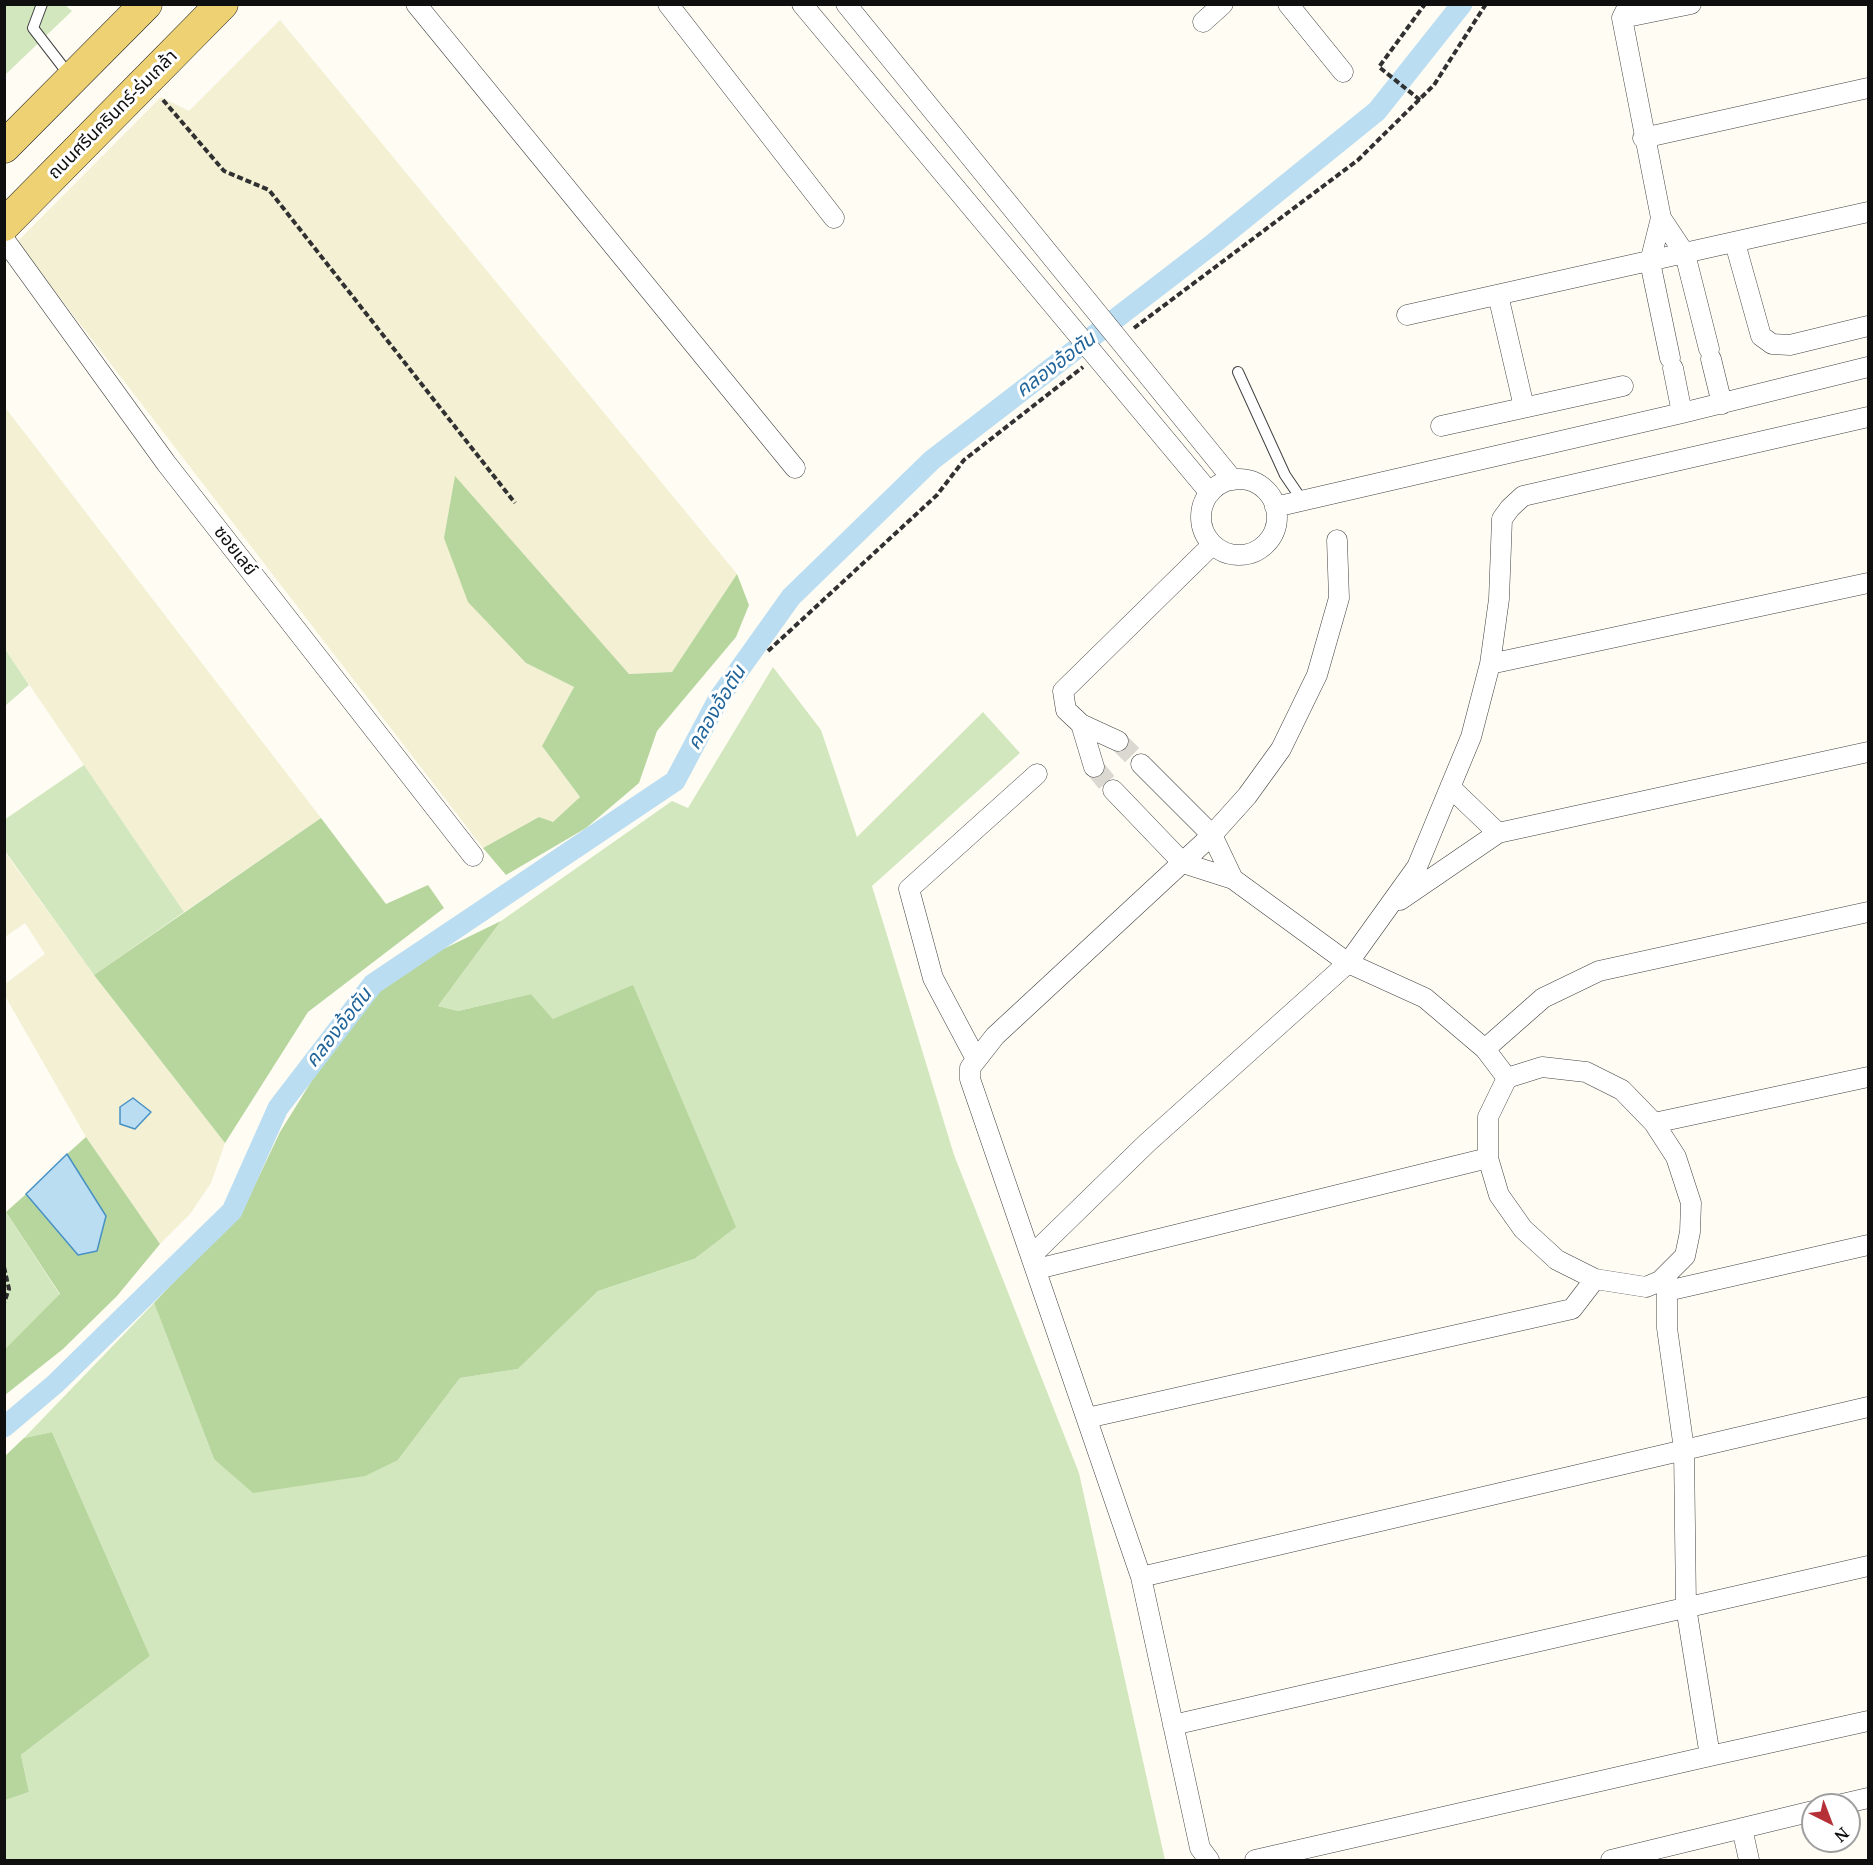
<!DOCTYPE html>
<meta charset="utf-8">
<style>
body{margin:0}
#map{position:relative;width:1873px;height:1865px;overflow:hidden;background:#fefcf3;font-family:"Noto Serif",serif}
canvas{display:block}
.frame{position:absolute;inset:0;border:6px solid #0f0f0f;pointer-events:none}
.north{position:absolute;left:1801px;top:1793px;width:60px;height:60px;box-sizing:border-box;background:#fff;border:2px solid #9f9f9f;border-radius:50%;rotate:138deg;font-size:16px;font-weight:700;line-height:24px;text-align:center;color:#0f0f0f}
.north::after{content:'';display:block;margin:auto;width:21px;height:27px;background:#b63137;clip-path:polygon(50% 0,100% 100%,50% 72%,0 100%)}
</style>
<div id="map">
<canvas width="1873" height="1865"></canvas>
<div class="frame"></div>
<div class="north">N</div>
</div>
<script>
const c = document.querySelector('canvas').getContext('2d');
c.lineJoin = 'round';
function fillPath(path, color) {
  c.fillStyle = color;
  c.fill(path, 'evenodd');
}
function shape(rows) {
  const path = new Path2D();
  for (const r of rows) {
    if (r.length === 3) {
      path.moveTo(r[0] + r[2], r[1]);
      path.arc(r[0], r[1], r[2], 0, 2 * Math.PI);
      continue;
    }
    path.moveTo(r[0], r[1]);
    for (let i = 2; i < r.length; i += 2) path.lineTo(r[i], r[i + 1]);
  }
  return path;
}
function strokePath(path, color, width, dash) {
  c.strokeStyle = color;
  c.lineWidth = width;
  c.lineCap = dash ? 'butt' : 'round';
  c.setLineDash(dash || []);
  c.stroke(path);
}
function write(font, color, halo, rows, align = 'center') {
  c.font = font + ' "Noto Serif","Noto Sans Thai",serif';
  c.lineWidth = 6;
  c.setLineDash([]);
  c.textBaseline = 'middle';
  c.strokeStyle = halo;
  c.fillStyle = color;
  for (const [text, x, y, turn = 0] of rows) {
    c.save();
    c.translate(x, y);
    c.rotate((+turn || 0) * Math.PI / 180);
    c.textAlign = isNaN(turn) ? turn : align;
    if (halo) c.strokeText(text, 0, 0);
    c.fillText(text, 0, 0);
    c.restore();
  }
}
fillPath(shape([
 [280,20,737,574,672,672,629,674,454,477,526,663,574,687,542,746,580,797,553,823,539,817,483,848,17,242,161,97,189,111],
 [4,406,321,818,184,912,5,649],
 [4,851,94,975,225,1143,211,1183,190,1214,160,1244,86,1137,5,996,5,984,45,954,25,923,5,937]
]), '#f3f0d4');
fillPath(shape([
 [5,5,65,5,72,11,5,75],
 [5,649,29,685,5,706,4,706],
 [773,667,821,730,857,837,983,712,1020,753,872,886,954,1155,1079,1473,1165,1860,5,1860,4,1800,29,1792,21,1755,150,1656,52,1432,24,1438,154,1303,214,1459,398,1460,460,1378,518,1369,598,1291,694,1259,553,1019,531,994,458,1011,438,1006,501,921,672,801,688,808],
 [84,765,184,912,94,975,5,851,4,820],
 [6,1212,60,1295,5,1349,4,1213]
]), '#d3e7be');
fillPath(shape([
 [455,476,629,674,672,672,737,574,749,605,736,637,657,731,639,783,586,828,506,875,483,848,539,817,553,822,580,797,542,746,574,687,526,663,468,602,444,538],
 [321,818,386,904,428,885,444,908,308,1012,225,1143,94,975],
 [501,921,438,1006,458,1011,531,994,553,1019,633,985,736,1227,694,1259,598,1291,518,1369,460,1378,398,1460,365,1476,253,1493,214,1459,154,1303,245,1206,280,1132,329,1053,385,983,427,957],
 [86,1137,160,1244,117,1296,63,1349,5,1395,5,1349,60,1294,6,1212,26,1194,78,1255,106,1216,67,1154],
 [52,1432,150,1656,21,1755,29,1792,5,1800,5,1456,24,1438]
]), '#b7d69e');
const water = shape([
 [133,1098,151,1112,135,1129,120,1124,120,1107,133,1098],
 [67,1154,106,1216,97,1251,78,1255,26,1194,67,1154]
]);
fillPath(water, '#bbddf2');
strokePath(water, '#4791c4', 1.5);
strokePath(shape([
 [4,1427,55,1384,232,1211,278,1108,373,984,675,781,719,698,791,597,932,460,1214,243,1377,111,1462,4]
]), '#bbddf2', 21);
strokePath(shape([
 [1118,741,1141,764],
 [1094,767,1113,790]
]), '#dad8d1', 20, [20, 10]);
const lane = shape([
 [42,4,33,28,70,76],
 [1238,372,1285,475,1302,500]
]);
const street = shape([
 [416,4,795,468],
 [668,4,834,218],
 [802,4,1210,493],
 [846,4,1233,480],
 [1288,4,1343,72],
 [1629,4,1622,18,1661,218,1685,254,1709,349],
 [1622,18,1691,4],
 [1203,22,1223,4],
 [1643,138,1868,88],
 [1661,218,1650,262,1670,358],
 [4,239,166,463,473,856],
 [1735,243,1761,336,1772,344,1790,345,1868,326],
 [1498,295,1524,407],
 [1407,315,1868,212],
 [1711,359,1722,404],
 [1673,368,1682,413],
 [1441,426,1623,386],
 [1239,517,38],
 [1275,507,1682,413,1868,367],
 [1490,664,1868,583],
 [1081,724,1094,767],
 [1118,741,1081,724,1066,710,1063,691,1212,545],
 [1141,764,1212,835,1233,879],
 [1450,787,1498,833],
 [1113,790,1183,863,1233,879,1348,963,1425,998,1485,1049,1543,998,1599,971,1868,912],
 [1400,900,1498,833,1868,752],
 [1485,1049,1507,1078],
 [976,1059,933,978,909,889,1037,774],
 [1542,1067,1586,1072,1622,1090,1654,1123,1676,1157,1691,1203,1690,1232,1685,1256,1660,1281,1646,1287,1595,1279,1557,1260,1523,1229,1499,1195,1488,1158,1488,1117,1507,1078,1542,1067],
 [1654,1123,1868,1077],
 [1032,1255,1147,1143,1348,963,1417,867,1471,737,1490,664,1499,599,1502,519,1510,508,1523,496,1868,417],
 [1037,1269,1488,1158],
 [1660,1281,1667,1291,1667,1328,1684,1449,1686,1607,1710,1756,1868,1721],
 [1667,1291,1868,1245],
 [1087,1418,1572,1309,1595,1279],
 [1141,1577,1868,1407],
 [1173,1725,1868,1566],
 [1838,1805,1868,1798],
 [1742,1828,1749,1860],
 [1209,1860,1200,1848,1141,1577,970,1079,970,1068,995,1036,1212,835,1247,796,1281,749,1317,675,1339,598,1337,540],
 [1255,1860,1710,1756],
 [1611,1860,1813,1811]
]);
const primary = shape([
 [4,147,146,4],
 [4,225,222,4]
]);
strokePath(lane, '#424242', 12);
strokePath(street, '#424242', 21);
strokePath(primary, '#202020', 33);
strokePath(shape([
 [163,100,224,171,269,190,515,503],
 [1420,100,1379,67,1425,4],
 [1134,328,1358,160,1434,85,1486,4],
 [768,651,937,495,964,460,1083,367],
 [4,1267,9,1289,4,1303]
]), '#313131', 4, [6, 3]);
strokePath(lane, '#fff', 10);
strokePath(street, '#fff', 20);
strokePath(primary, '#eed172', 32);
write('18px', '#0f0f0f', '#fff', [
 ["ถนนศรีนครินทร์-ร่มเกล้า",113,115,-45],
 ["ซอยเลย์",235,551,52]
]);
write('italic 20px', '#216499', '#fff', [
 ["คลองอ้อตัน",1056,365,-37],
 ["คลองอ้อตัน",717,708,-59],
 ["คลองอ้อตัน",339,1028,-52]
]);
</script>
